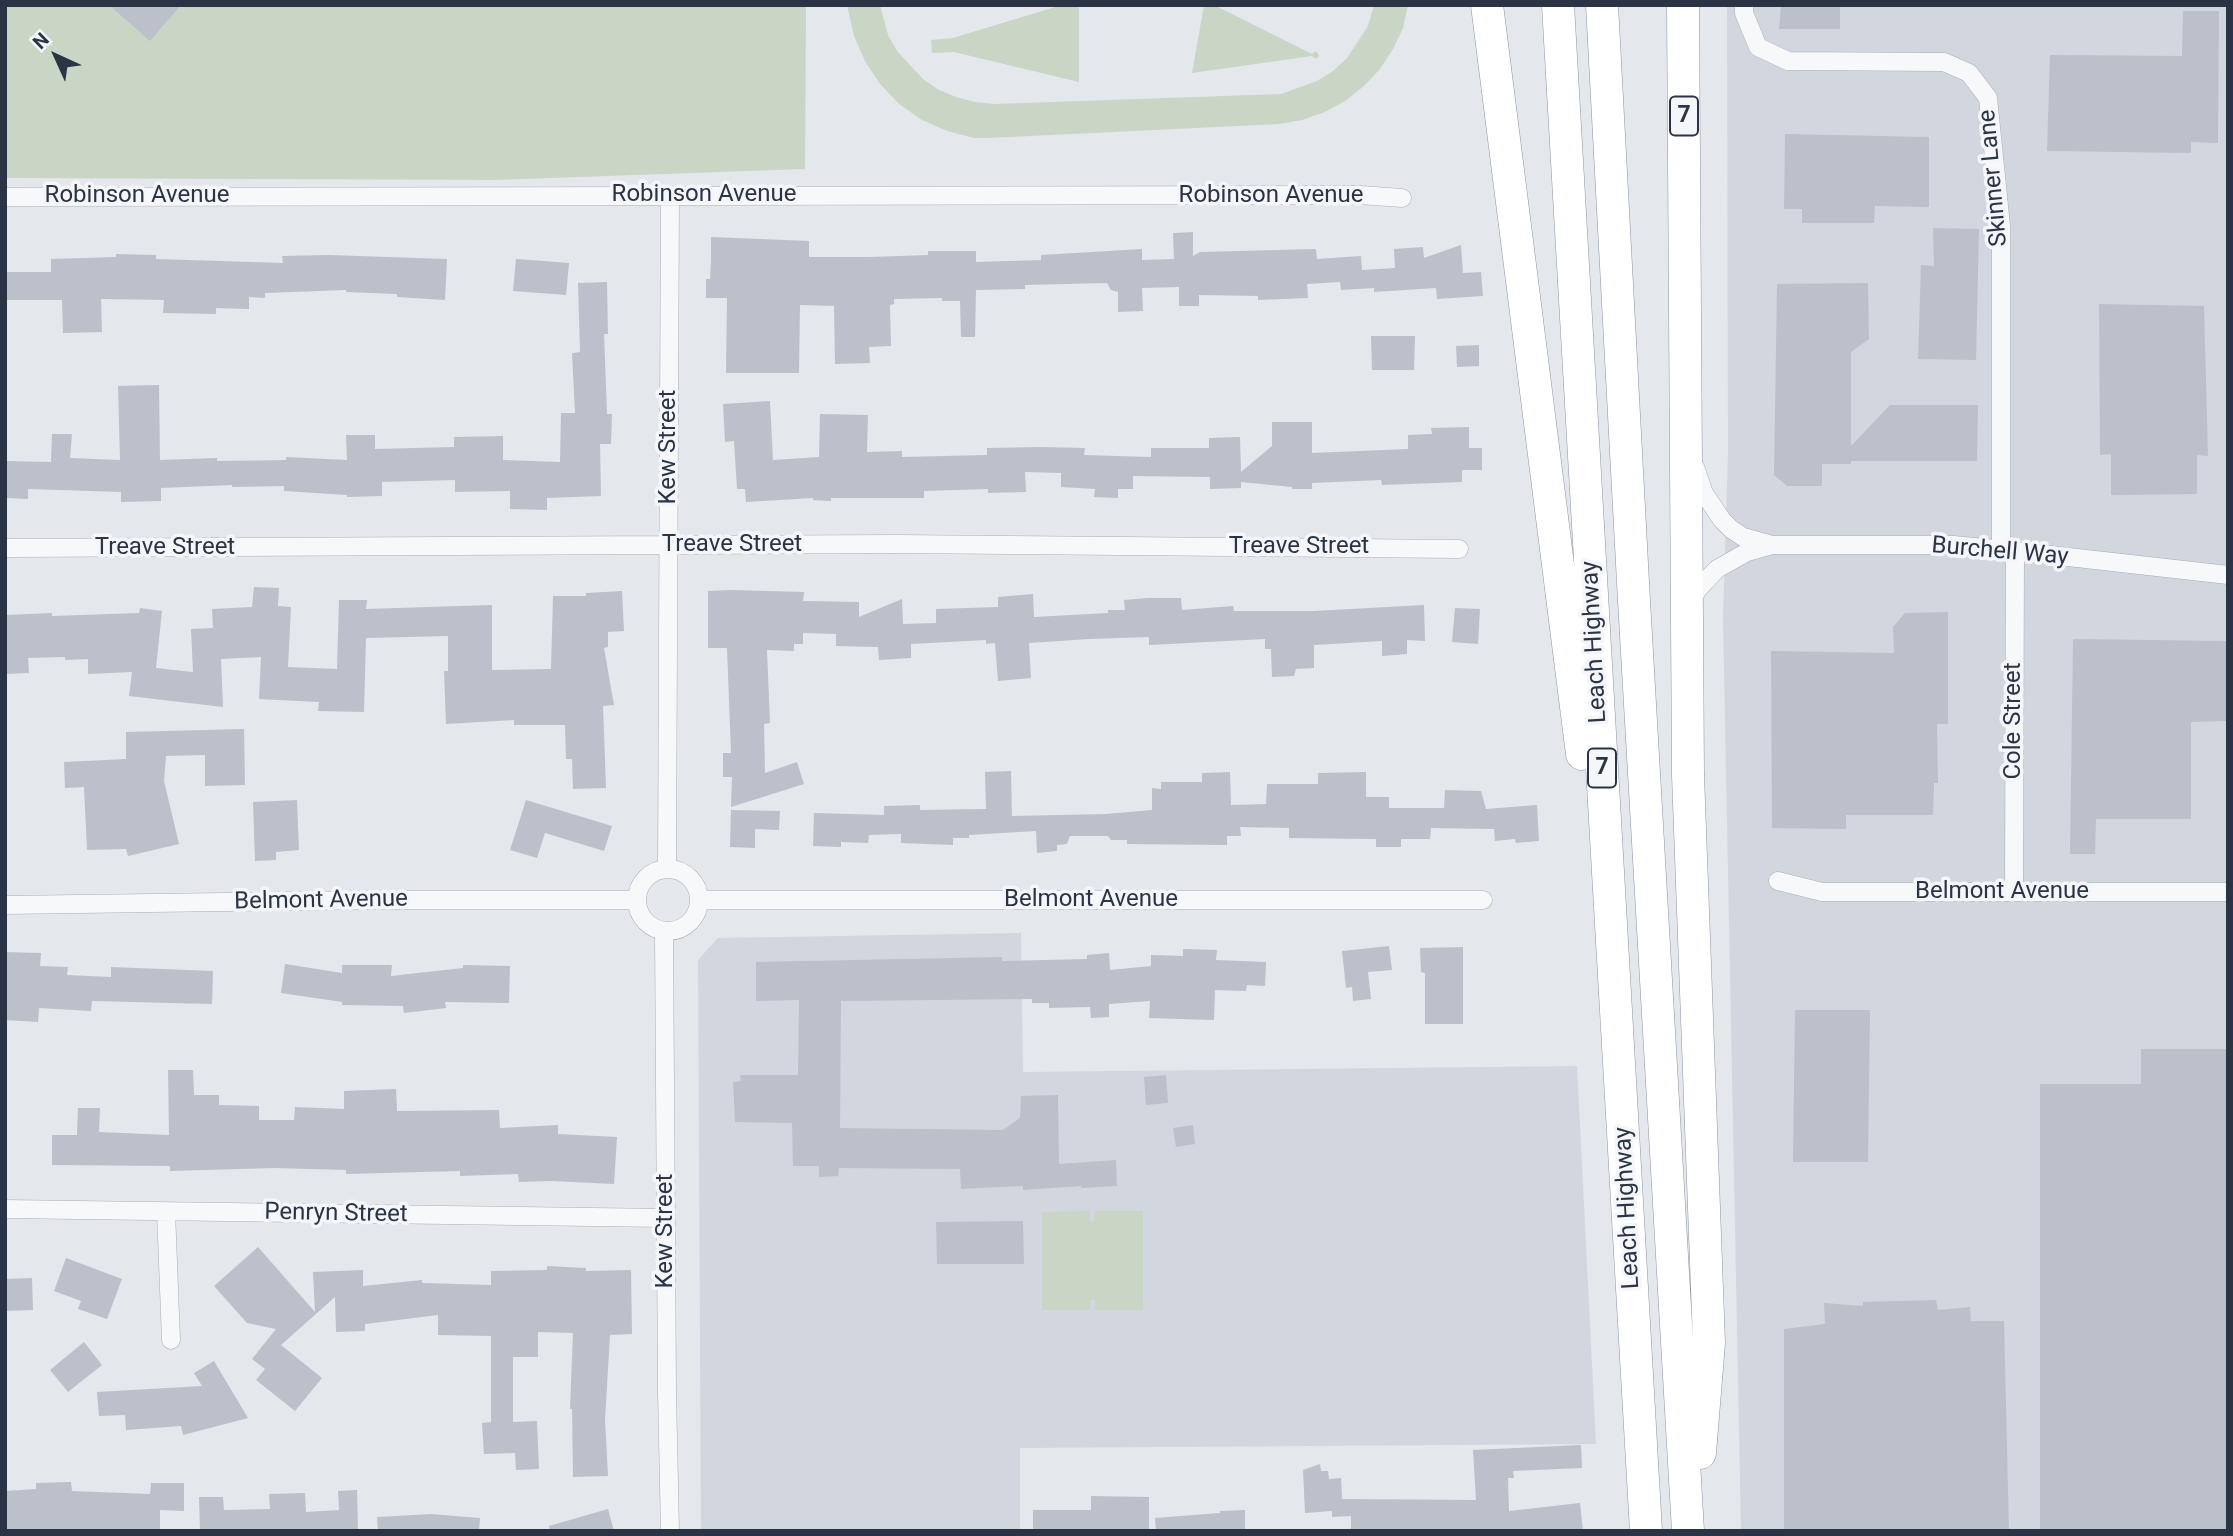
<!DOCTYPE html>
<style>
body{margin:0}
#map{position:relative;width:2233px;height:1536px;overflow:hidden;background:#e4e7ec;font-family:Roboto,sans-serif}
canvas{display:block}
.frame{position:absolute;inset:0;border:7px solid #2b3445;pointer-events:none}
.north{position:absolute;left:21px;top:21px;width:70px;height:70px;-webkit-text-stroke:5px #f4f6f9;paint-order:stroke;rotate:315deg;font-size:19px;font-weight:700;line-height:28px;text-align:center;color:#2b3445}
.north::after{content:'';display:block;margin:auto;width:24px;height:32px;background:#2b3445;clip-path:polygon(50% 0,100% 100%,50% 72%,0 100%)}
</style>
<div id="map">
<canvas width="2233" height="1536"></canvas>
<div class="frame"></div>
<div class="north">N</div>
</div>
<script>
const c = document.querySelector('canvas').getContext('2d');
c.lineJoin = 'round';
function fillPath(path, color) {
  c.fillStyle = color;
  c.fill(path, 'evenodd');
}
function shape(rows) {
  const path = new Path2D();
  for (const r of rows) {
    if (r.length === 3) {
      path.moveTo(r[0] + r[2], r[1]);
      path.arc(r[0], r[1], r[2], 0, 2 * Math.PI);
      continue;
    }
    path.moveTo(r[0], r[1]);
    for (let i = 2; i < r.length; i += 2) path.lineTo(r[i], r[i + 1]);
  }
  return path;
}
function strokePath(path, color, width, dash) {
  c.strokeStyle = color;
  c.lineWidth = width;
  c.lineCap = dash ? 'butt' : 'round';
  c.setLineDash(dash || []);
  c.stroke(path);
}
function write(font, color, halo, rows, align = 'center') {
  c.font = font + ' Roboto,sans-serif';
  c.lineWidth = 7;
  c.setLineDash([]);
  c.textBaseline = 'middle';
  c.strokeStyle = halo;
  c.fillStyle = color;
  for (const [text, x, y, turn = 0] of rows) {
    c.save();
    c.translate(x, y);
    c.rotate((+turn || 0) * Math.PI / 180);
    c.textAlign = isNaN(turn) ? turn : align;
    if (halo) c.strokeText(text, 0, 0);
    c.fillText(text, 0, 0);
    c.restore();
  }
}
fillPath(shape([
 [1727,5,2228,5,2228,1531,1741,1531,1723,618,1728,454],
 [1021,933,1023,1072,1577,1066,1596,1444,1020,1448,1020,1531,701,1531,698,960,718,938]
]), '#d2d6de');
fillPath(shape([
 [5,5,806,5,805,169,496,180,5,178],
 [847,5,880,5,888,35,897,51,923,79,939,90,956,97,975,102,994,104,1281,94,1317,81,1333,71,1347,58,1368,26,1374,5,1408,5,1403,28,1393,49,1380,69,1364,86,1345,101,1325,112,1302,120,1279,124,989,138,974,138,947,131,922,120,899,104,880,84,865,61,854,36],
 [1062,5,1079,5,1079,82,954,52,932,53,931,40,953,38],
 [1204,5,1214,5,1312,54,1316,51,1319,56,1316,59,1312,56,1192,73],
 [1090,1211,1090,1221,1094,1221,1095,1211,1143,1211,1143,1310,1095,1310,1095,1300,1091,1300,1090,1310,1042,1310,1042,1212]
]), '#c9d6c5');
fillPath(shape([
 [109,5,181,5,150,41],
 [1781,5,1840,5,1840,29,1779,29],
 [2183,11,2219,11,2218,143,2191,142,2191,153,2047,151,2050,55,2182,56],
 [1785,134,1929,137,1929,207,1875,206,1874,223,1802,223,1802,209,1784,209],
 [1933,228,1979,229,1976,360,1918,359,1921,265,1934,266],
 [1193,232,1193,256,1200,252,1316,249,1317,259,1361,256,1362,270,1395,268,1394,249,1423,247,1424,258,1461,245,1463,273,1481,272,1483,296,1437,299,1436,288,1374,292,1374,288,1341,290,1340,282,1307,284,1308,298,1258,300,1258,296,1199,295,1199,306,1179,306,1179,287,1142,288,1143,311,1118,312,1118,292,1111,290,1107,283,1025,285,1025,289,976,290,975,337,961,337,960,301,942,301,942,298,894,299,894,304,890,305,891,346,869,347,870,363,835,364,834,306,800,305,799,373,726,373,727,298,706,298,706,279,710,279,711,261,711,237,809,241,809,257,870,257,928,255,928,251,976,251,976,262,1041,260,1041,255,1142,249,1142,260,1174,259,1173,233],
 [116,254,156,255,156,259,283,263,282,256,329,255,447,259,445,300,397,297,397,294,346,292,346,290,265,293,265,298,249,297,249,309,216,308,216,314,163,313,164,300,101,299,102,332,63,333,62,300,5,300,5,272,51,272,51,259,116,257],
 [516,259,569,263,566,295,513,291],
 [607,282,608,334,604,334,607,414,612,414,611,444,600,444,601,496,547,498,547,510,510,509,510,491,455,492,455,480,382,482,382,496,347,497,347,495,284,491,284,486,232,487,232,485,161,488,161,501,121,502,121,492,28,489,28,499,5,498,5,461,51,462,52,434,72,434,70,458,120,460,118,386,159,385,160,460,217,458,217,461,286,460,286,457,347,460,346,435,375,435,375,449,454,447,454,437,503,436,503,460,560,462,561,413,575,413,572,353,580,352,578,283],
 [1868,283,1869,339,1851,352,1851,446,1890,405,1978,405,1977,461,1851,461,1851,464,1822,464,1822,486,1787,486,1774,475,1777,284],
 [2099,304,2204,306,2208,456,2197,455,2197,494,2111,495,2111,454,2100,455],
 [1371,336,1415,336,1414,370,1372,370],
 [1479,345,1479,366,1457,367,1456,346],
 [770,401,773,460,819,457,820,414,868,415,867,452,902,451,902,457,987,455,987,448,1040,447,1085,448,1084,455,1151,457,1151,448,1209,448,1209,438,1240,437,1241,472,1272,446,1272,422,1312,422,1312,453,1408,449,1408,435,1432,434,1431,428,1469,427,1469,448,1482,448,1482,470,1462,470,1462,482,1382,485,1381,480,1312,483,1312,489,1292,489,1292,487,1241,482,1241,488,1210,489,1210,477,1133,476,1133,489,1118,489,1118,498,1094,497,1095,489,1061,487,1061,473,1025,472,1026,492,988,493,988,489,924,491,924,498,831,498,831,501,813,500,813,498,746,502,745,489,737,489,734,441,725,442,723,404],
 [254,587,279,588,278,606,291,607,288,667,337,669,339,600,367,600,366,609,492,605,492,670,551,669,553,596,586,596,586,593,622,591,624,631,608,632,608,647,604,648,614,705,603,706,606,788,573,789,572,759,566,759,565,725,514,725,514,720,446,724,444,671,448,671,448,636,366,638,364,712,318,711,319,702,259,699,261,657,221,659,223,707,129,696,132,672,88,674,88,659,65,660,65,657,28,658,29,673,5,674,5,615,52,613,52,616,139,613,140,608,162,611,156,668,193,672,191,629,213,628,212,609,252,607],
 [731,590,804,592,803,601,859,602,859,617,902,599,903,624,936,623,936,609,998,607,998,597,1033,594,1034,617,1108,613,1108,610,1125,610,1124,600,1148,598,1181,598,1182,610,1233,606,1234,611,1314,611,1424,605,1425,641,1407,640,1407,654,1382,656,1382,641,1314,645,1314,668,1296,669,1294,676,1272,677,1271,649,1265,649,1265,639,1149,645,1149,637,1089,639,1029,643,1031,678,998,681,995,643,986,644,986,640,911,644,911,658,879,660,878,647,836,646,836,634,803,633,803,644,794,644,794,651,767,650,770,723,764,724,765,773,797,762,804,784,731,807,732,777,723,777,723,753,731,753,727,648,708,648,708,591],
 [1455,608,1480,609,1478,644,1452,642],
 [1948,612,1948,724,1937,724,1938,783,1934,783,1933,815,1846,815,1846,829,1772,828,1771,651,1894,653,1893,627,1905,613],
 [2073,639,2226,641,2226,656,2228,656,2228,721,2191,722,2191,819,2096,819,2095,854,2070,854],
 [244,729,245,785,205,786,205,755,166,756,164,781,179,844,128,856,126,849,87,850,84,787,65,788,64,762,126,759,126,732],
 [1011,771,1012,816,1106,814,1152,810,1152,788,1161,789,1161,782,1202,782,1202,773,1230,772,1231,805,1266,804,1267,784,1318,784,1318,773,1366,772,1366,797,1389,797,1389,808,1444,808,1445,790,1481,791,1486,809,1537,805,1539,841,1516,843,1515,839,1495,841,1494,829,1431,828,1430,839,1401,839,1401,847,1376,847,1376,839,1289,838,1289,828,1240,827,1241,836,1227,836,1227,845,1127,844,1127,840,1111,840,1108,836,1070,836,1067,844,1057,845,1057,851,1037,853,1036,831,969,835,969,838,953,838,953,845,901,843,901,834,869,835,868,843,841,842,841,847,813,846,814,813,884,815,884,806,920,805,920,810,986,809,985,772],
 [297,800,299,850,276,852,276,860,255,861,253,802],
 [526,800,612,826,604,851,545,833,537,858,510,850],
 [731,810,780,811,779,830,755,829,755,848,730,847],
 [1389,946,1392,970,1368,972,1371,999,1353,1001,1352,987,1346,988,1342,951],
 [1463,947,1463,1024,1425,1024,1425,973,1421,972,1420,948],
 [1183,949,1217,950,1216,960,1266,962,1265,986,1247,985,1246,991,1215,990,1214,1020,1149,1018,1150,1001,1109,1004,1109,1017,1091,1018,1090,1007,1049,1008,1049,1003,1032,1003,1032,999,841,1001,840,1128,1003,1130,1020,1118,1021,1096,1058,1095,1059,1164,1116,1160,1117,1186,1081,1188,1081,1186,1023,1190,1023,1186,961,1189,960,1169,839,1168,838,1176,819,1177,819,1166,793,1166,792,1123,735,1122,733,1082,741,1081,740,1075,798,1075,799,1000,756,1001,756,962,1002,957,1002,961,1087,959,1087,955,1109,953,1110,970,1151,966,1151,955,1183,956],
 [5,952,41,953,40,966,68,967,67,975,111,977,111,967,213,971,212,1004,92,1001,91,1011,39,1008,38,1022,5,1020],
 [285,964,342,973,342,965,392,965,391,976,463,968,463,965,510,966,509,1003,445,1002,446,1008,404,1013,403,1006,342,1005,342,1002,281,993],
 [1795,1010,1870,1010,1868,1162,1793,1162],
 [2141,1049,2228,1049,2228,1531,2040,1531,2040,1084,2141,1084],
 [168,1070,193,1070,194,1095,219,1095,219,1105,259,1106,259,1120,294,1120,295,1107,344,1109,344,1091,396,1089,397,1111,499,1110,500,1128,558,1125,558,1134,617,1137,614,1184,552,1181,519,1182,518,1174,460,1176,460,1171,346,1174,346,1170,274,1168,170,1171,170,1166,52,1165,52,1135,77,1135,78,1108,100,1108,99,1132,169,1135],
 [1166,1075,1168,1103,1146,1105,1144,1077],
 [1193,1125,1195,1144,1176,1147,1173,1128],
 [1023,1221,1024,1264,937,1264,936,1222],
 [258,1247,315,1312,313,1272,363,1270,363,1286,422,1280,422,1283,491,1285,491,1271,547,1270,547,1266,586,1268,586,1271,631,1270,632,1334,610,1335,605,1420,608,1476,573,1477,572,1409,570,1409,573,1333,538,1332,538,1357,513,1357,513,1422,537,1421,539,1469,516,1470,515,1453,484,1454,482,1423,491,1422,491,1336,438,1335,438,1315,365,1324,365,1331,336,1332,335,1297,281,1345,322,1378,295,1411,256,1380,265,1369,252,1359,276,1329,247,1323,214,1286],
 [66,1258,122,1279,107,1319,78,1309,81,1301,54,1291],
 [32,1278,33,1310,5,1311,5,1279],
 [1936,1300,1938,1310,1970,1307,1971,1321,2004,1321,2009,1531,1784,1531,1784,1329,1825,1324,1824,1303,1863,1306,1863,1302],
 [84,1342,102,1365,68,1392,50,1370],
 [214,1361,248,1418,183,1435,181,1426,126,1430,125,1415,99,1416,97,1392,202,1386,194,1373],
 [1581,1445,1582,1468,1513,1471,1514,1478,1508,1478,1509,1511,1580,1503,1583,1531,1351,1531,1351,1516,1332,1517,1332,1511,1305,1513,1303,1470,1320,1464,1321,1471,1328,1471,1329,1479,1341,1478,1342,1499,1476,1500,1473,1450],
 [71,1482,72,1491,150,1494,151,1483,184,1483,184,1511,160,1510,160,1531,5,1531,5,1491,36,1489,36,1483],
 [357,1490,358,1531,200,1531,199,1497,223,1497,224,1510,270,1509,269,1494,305,1493,306,1512,339,1510,338,1491],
 [1091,1496,1149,1497,1149,1531,1033,1531,1033,1510,1091,1510],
 [608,1509,614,1531,550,1531,549,1526],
 [1245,1510,1245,1531,1156,1531,1155,1518,1220,1513,1220,1511],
 [431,1514,480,1518,479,1531,378,1531,377,1517]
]), '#bbc0ca');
const minor = shape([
 [1744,5,1744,13,1758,47,1788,61,1944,62,1969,73,1988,98,2001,226,2001,550],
 [5,197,1360,195,1402,198],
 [1695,467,1704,493,1722,520,1731,529,1743,537,1772,545,1953,545,2015,551,2228,575],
 [5,548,896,544,1459,549],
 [1689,604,1698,589,1717,569,1747,552,1772,545],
 [667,868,670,195],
 [668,900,31],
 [1778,881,1822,892,2228,892],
 [2014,892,2015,551],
 [700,900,1483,900],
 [5,905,373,900,637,900],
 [664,931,667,1393,670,1531],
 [5,1209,666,1218],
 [166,1211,171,1340]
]);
const motorway = shape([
 [1487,5,1582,754],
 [1558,5,1646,1531],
 [1602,5,1634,601,1688,1531],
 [1683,5,1688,775,1709,1343,1700,1453]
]);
strokePath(minor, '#a9aeb7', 19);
strokePath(motorway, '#8b94a3', 33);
strokePath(minor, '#f7f8fa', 18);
strokePath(motorway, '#fff', 32);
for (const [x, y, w] of [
 [1684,116,28],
 [1602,768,28]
]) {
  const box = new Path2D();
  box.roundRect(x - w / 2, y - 19.5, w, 39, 5);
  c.fillStyle = '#f4f6f9';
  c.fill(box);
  strokePath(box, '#2b3445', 2);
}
write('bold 23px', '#2b3445', null, [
 ["7",1684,116],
 ["7",1602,768]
]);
write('24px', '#2b3445', '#f4f6f9', [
 ["Skinner Lane",1994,178,-95],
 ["Robinson Avenue",704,195],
 ["Robinson Avenue",137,196],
 ["Robinson Avenue",1271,196],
 ["Kew Street",669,447,-90],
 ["Treave Street",732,545],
 ["Treave Street",1299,547],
 ["Treave Street",165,548],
 ["Burchell Way",2000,552,5],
 ["Leach Highway",1595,642,-93],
 ["Cole Street",2014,721,-90],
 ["Belmont Avenue",2002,892],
 ["Belmont Avenue",1091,900],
 ["Belmont Avenue",321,901,-1],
 ["Leach Highway",1628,1208,-93],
 ["Penryn Street",336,1214,1],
 ["Kew Street",666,1231,-90]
]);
</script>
